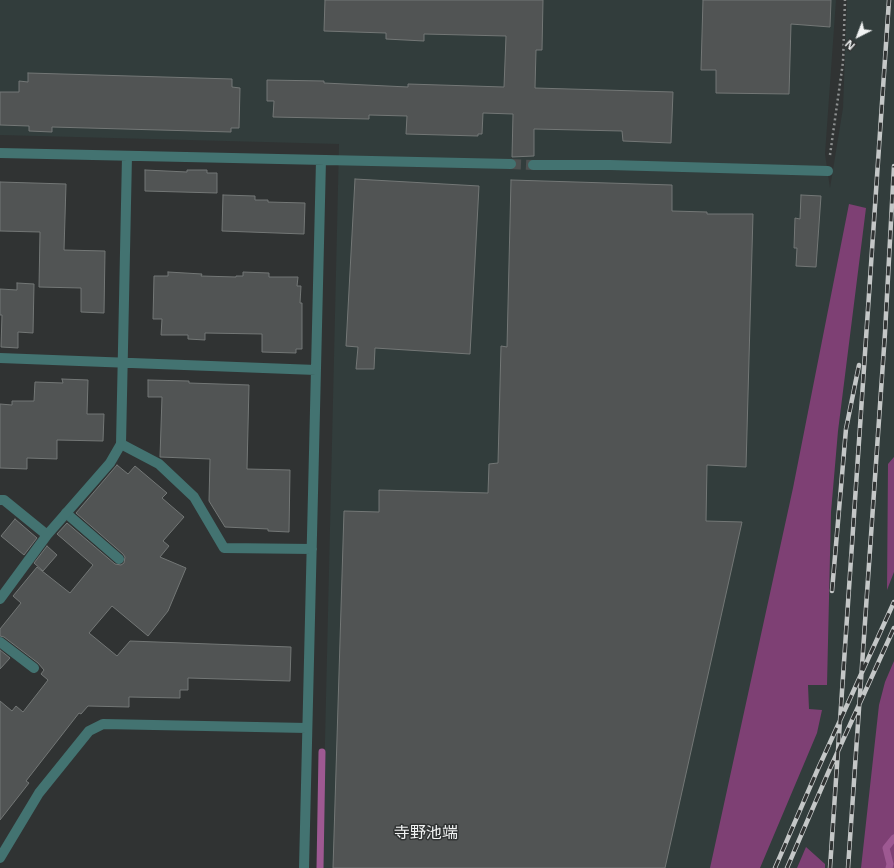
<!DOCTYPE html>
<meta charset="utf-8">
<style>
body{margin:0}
#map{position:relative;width:894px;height:868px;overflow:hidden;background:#303333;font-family:"Open Sans",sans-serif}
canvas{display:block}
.north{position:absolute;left:838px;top:16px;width:40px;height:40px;-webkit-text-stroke:3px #303333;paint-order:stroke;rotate:222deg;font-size:11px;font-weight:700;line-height:16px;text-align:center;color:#f1f3f3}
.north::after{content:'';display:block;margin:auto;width:14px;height:18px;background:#f1f3f3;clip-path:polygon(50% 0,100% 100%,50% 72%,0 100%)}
</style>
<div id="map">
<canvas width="894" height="868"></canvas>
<div class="north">N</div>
</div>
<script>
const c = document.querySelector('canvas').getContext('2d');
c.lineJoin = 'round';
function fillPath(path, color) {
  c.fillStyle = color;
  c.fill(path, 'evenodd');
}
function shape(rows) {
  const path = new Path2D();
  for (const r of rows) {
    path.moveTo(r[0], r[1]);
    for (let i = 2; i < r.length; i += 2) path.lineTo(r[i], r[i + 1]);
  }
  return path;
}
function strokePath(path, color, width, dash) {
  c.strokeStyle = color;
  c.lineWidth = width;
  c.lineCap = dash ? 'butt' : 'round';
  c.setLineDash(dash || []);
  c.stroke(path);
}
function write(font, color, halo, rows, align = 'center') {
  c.font = font + ' "Open Sans","Noto Sans JP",sans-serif';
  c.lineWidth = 3;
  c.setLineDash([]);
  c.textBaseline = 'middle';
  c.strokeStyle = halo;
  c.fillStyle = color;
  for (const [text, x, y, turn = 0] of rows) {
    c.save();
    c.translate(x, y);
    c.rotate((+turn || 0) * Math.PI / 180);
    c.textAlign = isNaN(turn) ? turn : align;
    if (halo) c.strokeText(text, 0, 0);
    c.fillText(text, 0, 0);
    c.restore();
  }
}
fillPath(shape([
 [0,0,836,0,825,154,830,188,843,108,847,0,894,0,894,868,322,868,339,144,0,135]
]), '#323d3c');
fillPath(shape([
 [849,204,866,208,838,431,831,512,827,685,808,685,809,709,822,710,817,733,760,868,710,868,793,488],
 [894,457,894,572,887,590,888,464],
 [894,661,894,868,861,868,879,705,885,682],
 [806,847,825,864,825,868,797,868]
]), '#7e4074');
strokePath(shape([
 [320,868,322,752],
 [889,868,890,864,886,848,894,838]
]), '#9e5992', 7);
const building = shape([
 [325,0,543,0,542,50,536,50,535,88,673,92,671,143,623,141,622,131,534,129,534,156,512,157,513,114,483,113,482,134,478,134,478,136,406,134,407,116,369,115,369,119,273,117,274,101,267,101,267,80,324,81,324,83,408,87,408,84,504,87,506,36,424,34,424,41,386,39,386,33,324,31,325,0],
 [703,0,831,0,830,27,791,24,789,94,716,93,716,70,701,70,703,0],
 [28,73,232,79,232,87,240,88,239,128,231,128,231,132,52,127,52,132,29,131,29,126,0,125,0,92,19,92,19,81,28,82,28,73],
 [145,170,187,172,187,170,207,170,207,173,217,173,217,193,145,191,145,170],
 [355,179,479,186,470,354,375,348,374,369,356,369,358,347,346,346,355,179],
 [511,180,672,185,672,211,707,212,707,214,753,214,746,467,707,465,706,521,742,522,665,868,333,868,344,511,379,512,379,490,488,493,489,464,498,463,501,346,507,347,511,180],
 [0,182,66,184,64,250,105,251,104,313,81,312,81,288,39,287,40,232,0,231,0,182],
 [223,195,255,196,255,200,268,200,268,202,305,203,304,234,222,231,223,195],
 [801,195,821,196,816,267,796,266,797,248,794,248,795,218,800,219,801,195],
 [168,272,202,274,201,276,236,277,236,276,243,276,243,272,269,273,269,277,298,277,297,286,301,286,300,303,302,303,302,349,296,349,296,353,262,352,262,334,205,333,205,340,188,339,188,335,161,335,162,319,153,319,154,276,168,276,168,272],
 [17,283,34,284,33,333,18,332,18,348,1,347,2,315,0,315,0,289,17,290,17,283],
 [62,379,88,380,87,414,104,414,103,441,57,440,57,459,27,458,27,469,0,468,0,404,12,405,12,401,34,401,35,382,63,383,62,379],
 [148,380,189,381,189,383,249,385,247,469,290,470,289,532,268,531,268,529,225,527,209,501,210,459,160,457,162,397,148,397,148,380],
 [117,465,128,474,135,466,167,493,162,498,184,517,163,541,169,546,160,557,186,568,168,611,148,636,112,606,89,633,117,656,130,641,291,647,290,681,188,678,188,690,180,690,180,698,129,697,129,707,88,706,81,714,79,713,26,781,29,783,0,820,0,701,12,711,16,706,23,712,48,680,41,674,44,670,38,663,4,637,0,636,0,629,21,603,13,596,37,567,70,593,93,565,57,534,67,523,115,564,121,565,124,563,125,557,123,554,76,513,117,465],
 [15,519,37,538,24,555,1,536,15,519],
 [47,546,57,555,43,571,34,563,47,546],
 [0,650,10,658,0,669,0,650]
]);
fillPath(building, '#515454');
strokePath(building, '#737776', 1);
strokePath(shape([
 [511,164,533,165]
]), '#4d5050', 10, [10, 5]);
strokePath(shape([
 [830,155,843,62,845,0]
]), '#8e9191', 2.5, [2, 3]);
strokePath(shape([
 [66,513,119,559],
 [0,642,34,668]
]), '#437371', 10);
strokePath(shape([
 [0,153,511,164],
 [127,156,121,444,159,464,194,497,224,548,312,549],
 [533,165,610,165,828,171],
 [0,358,316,370],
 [0,500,4,500,47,535],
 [0,599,47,535,110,463,121,444],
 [0,858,39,793,89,731,103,724,307,728],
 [304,868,321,160]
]), '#437371', 10);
const rail = shape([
 [832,591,846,429,859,365],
 [775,868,817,771,894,602],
 [787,868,828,773,894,628],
 [830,868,889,0],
 [848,868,885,333,894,166]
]);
strokePath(rail, '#c4c7c7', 4.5);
strokePath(rail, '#303333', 3, [9]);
write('16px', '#f1f3f3', '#303333', [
 ["寺野池端",426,833]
]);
</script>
